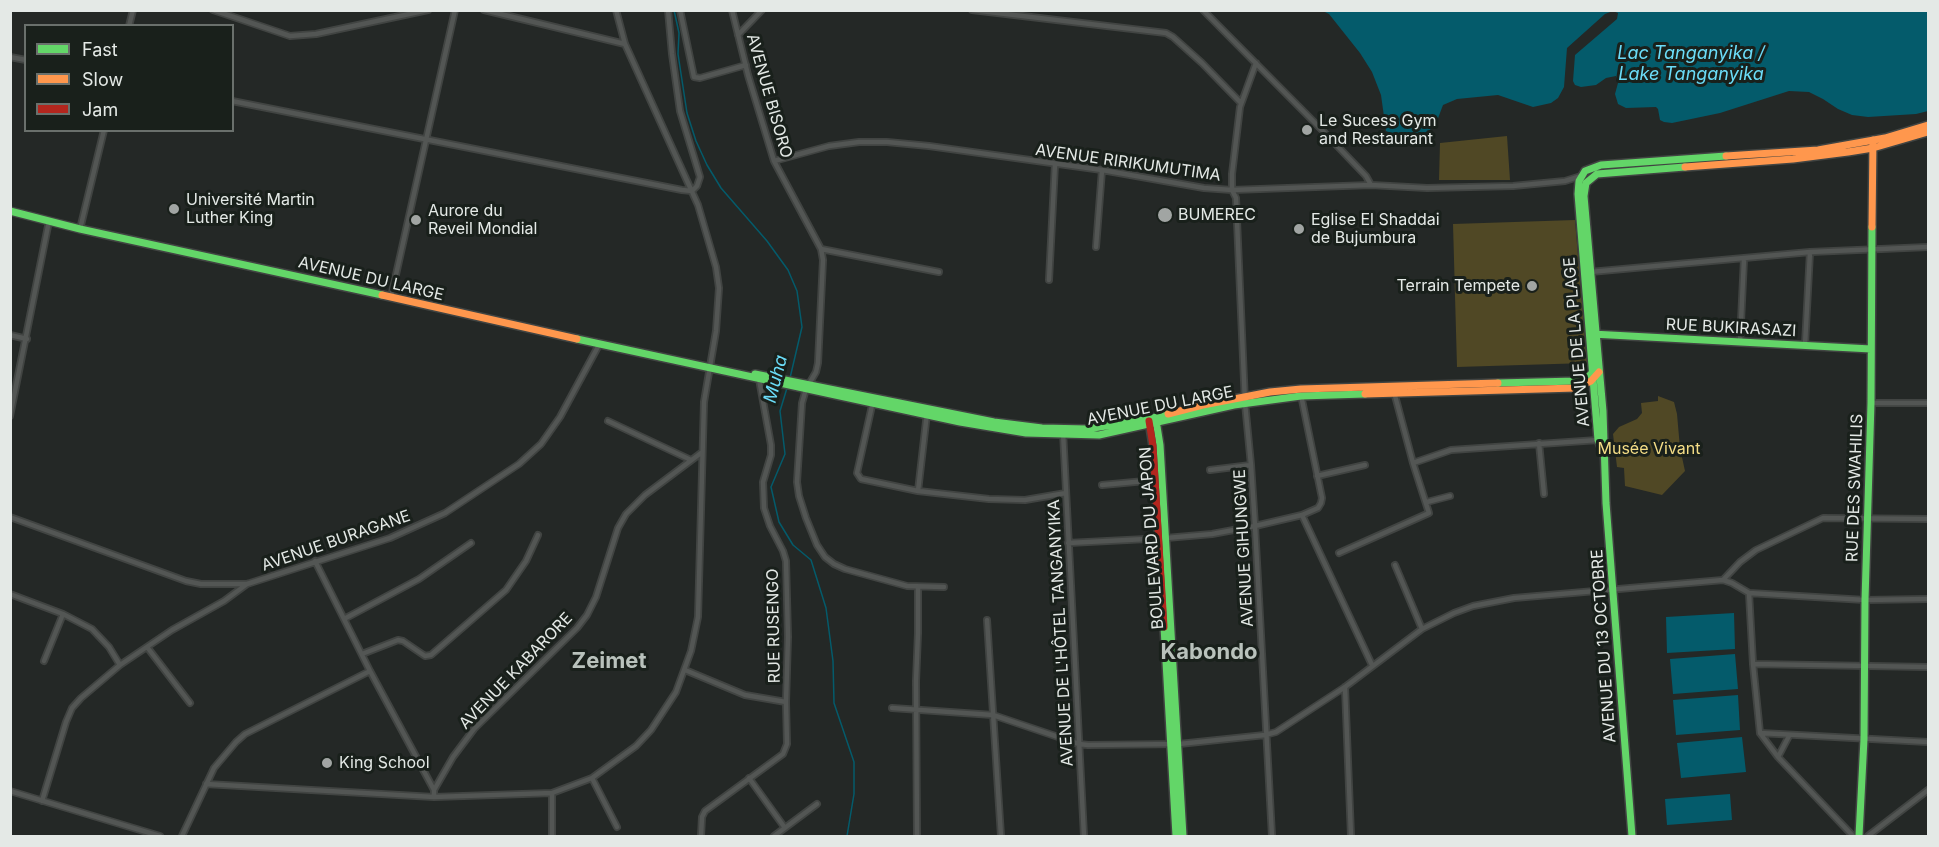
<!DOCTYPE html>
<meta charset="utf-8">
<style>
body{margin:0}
#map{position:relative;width:1939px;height:847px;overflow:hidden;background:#242826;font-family:Inter,sans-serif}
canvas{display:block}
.frame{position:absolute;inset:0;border:12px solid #e4e9e6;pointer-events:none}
.legend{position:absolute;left:24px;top:24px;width:210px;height:108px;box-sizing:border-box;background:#19201b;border:2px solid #6a706c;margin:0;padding:8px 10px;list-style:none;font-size:18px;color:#e4e9e6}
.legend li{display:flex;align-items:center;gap:12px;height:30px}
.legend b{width:30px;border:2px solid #6a706c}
</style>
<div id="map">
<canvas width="1939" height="847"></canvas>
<div class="frame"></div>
<ul class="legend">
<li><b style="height:8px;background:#63d668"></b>Fast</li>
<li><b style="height:8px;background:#ff974d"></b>Slow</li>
<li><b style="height:8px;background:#b3261e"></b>Jam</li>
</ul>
</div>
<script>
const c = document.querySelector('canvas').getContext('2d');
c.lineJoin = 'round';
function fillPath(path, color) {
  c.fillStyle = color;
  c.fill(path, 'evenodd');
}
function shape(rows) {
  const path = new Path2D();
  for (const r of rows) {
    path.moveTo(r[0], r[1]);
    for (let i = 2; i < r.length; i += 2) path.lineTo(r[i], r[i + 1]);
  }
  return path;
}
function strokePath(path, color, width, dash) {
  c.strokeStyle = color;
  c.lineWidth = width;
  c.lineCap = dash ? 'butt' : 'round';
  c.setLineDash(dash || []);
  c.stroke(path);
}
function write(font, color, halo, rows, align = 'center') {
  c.font = font + ' Inter,sans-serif';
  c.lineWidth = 6;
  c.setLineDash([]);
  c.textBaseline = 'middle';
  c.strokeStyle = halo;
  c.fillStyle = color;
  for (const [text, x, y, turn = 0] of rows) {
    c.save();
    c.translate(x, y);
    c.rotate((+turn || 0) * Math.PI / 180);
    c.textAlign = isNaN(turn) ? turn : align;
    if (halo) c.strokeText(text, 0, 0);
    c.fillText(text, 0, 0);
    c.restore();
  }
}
fillPath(shape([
 [1507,136,1510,180,1439,180,1440,143],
 [1575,220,1587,363,1457,367,1453,224],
 [1658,396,1674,402,1677,414,1680,448,1685,471,1662,495,1625,486,1624,468,1617,467,1613,434,1619,427,1637,419,1642,413,1641,403,1658,401]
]), '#504825');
fillPath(shape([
 [1323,11,1928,11,1928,111,1916,114,1868,117,1852,115,1838,109,1823,99,1809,92,1789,91,1720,113,1672,123,1664,122,1660,120,1658,109,1656,107,1626,108,1618,104,1615,94,1618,83,1616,76,1606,78,1596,85,1581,87,1575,85,1573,81,1575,55,1617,19,1618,13,1613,11,1605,14,1567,48,1564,87,1558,98,1551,103,1533,107,1498,95,1457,99,1443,105,1437,121,1429,131,1418,135,1396,135,1386,131,1381,95,1372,72,1360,53,1329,14],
 [1734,613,1735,649,1667,653,1666,617],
 [1735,654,1738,689,1673,694,1670,659],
 [1738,695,1740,730,1676,735,1673,700],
 [1742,737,1746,772,1681,778,1677,743],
 [1730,794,1732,820,1667,825,1665,799]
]), '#045b6b');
strokePath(shape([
 [674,10,679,33,678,54,687,113,696,141,707,165,721,188,767,241,788,270,797,291,802,327,790,378],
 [787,388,780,411,785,454,771,487,779,522,793,545,811,560,826,608,833,661,834,703,854,762,854,794,847,836]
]), '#045b6b', 1.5);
const street = shape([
 [213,10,290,36,316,34,428,10],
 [484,10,625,44],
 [680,10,694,77,700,78,746,65],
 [732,10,748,75,774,161,821,249,823,260,818,363,816,372,806,389,802,403,797,482,799,496,806,518,817,545,825,557,834,564,845,569,907,586,944,587],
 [972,10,1166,33,1173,37,1202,63,1241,103],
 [1203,10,1322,130,1366,176,1371,185],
 [129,26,133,10],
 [738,35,762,10],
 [10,57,26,60],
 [1256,63,1240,107,1232,174,1232,190,1236,198,1245,403,1251,465,1255,526,1272,836],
 [232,101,682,190,692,191,697,186,700,177,680,111,672,54,668,10],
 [774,161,829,146,859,142,887,142,929,146,1102,170,1204,188,1232,190,1371,185,1427,188,1513,186,1565,181,1581,176],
 [80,229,104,130],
 [1096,247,1102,170],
 [821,249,939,272],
 [1590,272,1810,252,1928,247],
 [1049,280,1055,164],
 [391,297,455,10],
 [10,335,27,339],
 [1740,342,1744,259],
 [1805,345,1810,252],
 [1394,392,1413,463,1451,450,1598,440],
 [873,401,857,473,861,479,918,491,989,499,1025,500,1066,493],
 [1871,403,1928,403],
 [10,416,49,221],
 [608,421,691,460],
 [1063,432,1084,836],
 [1539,443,1544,494],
 [1210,470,1251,465],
 [1317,476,1365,465],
 [1102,485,1156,480],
 [918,491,927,413],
 [1427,502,1450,496],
 [1302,515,1372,665],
 [10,517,186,581,201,584,247,584,390,538,445,513,519,464,541,444,560,417,600,343],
 [1068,543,1166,538,1212,534,1255,526,1302,515,1318,508,1321,503,1322,498,1301,395],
 [1339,553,1429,513,1413,463],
 [315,561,370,671,434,790],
 [1395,565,1422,629],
 [1723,580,1732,583,1749,593,1753,664,1760,733,1778,757,1853,836],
 [1749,593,1865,600,1928,599],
 [10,594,63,614,92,629,109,647,120,665],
 [344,619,419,579,471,543],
 [987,620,1001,836],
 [147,647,190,703],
 [362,654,398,640,403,641,425,656,431,655,506,590,526,561,538,535],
 [44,661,63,614],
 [1753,664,1928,667],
 [685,670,745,695,786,702],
 [1345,687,1351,836],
 [892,708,993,715,1079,744,1088,745,1179,744,1265,735,1276,732,1345,687,1422,629,1454,613,1473,606,1514,598,1723,580,1740,562,1756,550,1823,518,1928,519],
 [1760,733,1928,742],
 [1778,757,1789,736],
 [592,778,617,827],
 [749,778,785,828],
 [206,784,434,797,552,793,592,778,636,746,651,730,676,692,691,651,698,617,704,402,716,331,719,288,716,267,698,205,625,44,616,10],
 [10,791,160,836],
 [552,793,552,836],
 [434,797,434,790,453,757,474,729,577,628,587,615,596,597,618,528,626,514,645,495,701,453],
 [42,801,66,722,72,708,81,698,120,665,172,630,224,601,247,584],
 [182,836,214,768,236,742,245,734,370,671],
 [701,836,702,817,705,811,783,754,787,744,786,702,788,637,786,561,783,551,770,526,764,508,763,482,771,455,771,445,759,379],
 [774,836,817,804],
 [917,836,916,681,918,633,918,588],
 [1868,836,1928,790]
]);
const fast = shape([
 [10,211,80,229,382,295],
 [1592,334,1871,349],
 [577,339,960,422,1026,433,1099,435,1234,405,1301,396,1365,394],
 [755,374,994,422,1042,428,1087,429,1149,419,1168,414],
 [1498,383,1575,381,1588,377,1597,368],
 [1156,420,1160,445,1183,836],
 [1603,452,1598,440,1578,194,1579,181,1585,171,1601,165,1726,156],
 [1164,627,1176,836],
 [1632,836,1606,503,1603,411,1584,196,1586,183,1597,174,1685,167],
 [1859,836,1864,739,1865,600,1871,403,1872,227]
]);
const slow = shape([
 [1726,156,1818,150,1885,138,1928,125],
 [1685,167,1793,159,1848,152,1873,148,1928,132],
 [1872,227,1873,140],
 [382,295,577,339],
 [1365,394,1576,388,1591,381,1599,372],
 [1168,414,1203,405,1270,392,1301,389,1498,383]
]);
const jam = shape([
 [1149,421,1153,446,1164,627]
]);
strokePath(street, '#414442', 8);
strokePath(fast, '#414442', 10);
strokePath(slow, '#414442', 10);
strokePath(jam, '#414442', 10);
strokePath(street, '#535654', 4.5);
strokePath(fast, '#63d668', 7);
strokePath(slow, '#ff974d', 7);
strokePath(jam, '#b3261e', 7);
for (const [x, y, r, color] of [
 [1307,130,6,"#a1a5a3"],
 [174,209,6,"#a1a5a3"],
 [1165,215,8,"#a1a5a3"],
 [416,220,6,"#a1a5a3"],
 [1299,229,6,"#a1a5a3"],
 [1532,286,6,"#a1a5a3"],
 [327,763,6,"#a1a5a3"]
]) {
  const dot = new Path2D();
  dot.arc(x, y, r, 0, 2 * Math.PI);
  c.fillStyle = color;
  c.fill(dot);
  strokePath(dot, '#19201b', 2);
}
write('16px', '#e4e9e6', '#19201b', [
 ["AVENUE BISORO",769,96,74],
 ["AVENUE RIRIKUMUTIMA",1128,163,8],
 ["AVENUE DU LARGE",371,279,13],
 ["RUE BUKIRASAZI",1731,328,3],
 ["AVENUE DE LA PLAGE",1577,342,-95],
 ["AVENUE DU LARGE",1160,406,-11],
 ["RUE DES SWAHILIS",1855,488,-88],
 ["BOULEVARD DU JAPON",1152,538,-94],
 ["AVENUE BURAGANE",336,541,-19],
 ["AVENUE GIHUNGWE",1244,548,-93],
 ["RUE RUSENGO",774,626,-91],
 ["AVENUE DE L'HÔTEL TANGANYIKA",1061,633,-93],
 ["AVENUE DU 13 OCTOBRE",1604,646,-94],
 ["AVENUE KABARORE",516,671,-46]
]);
write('16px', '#e4e9e6', '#19201b', [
 ["Le Sucess Gym",1319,121],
 ["and Restaurant",1319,139],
 ["Université Martin",186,200],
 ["Luther King",186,218],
 ["Aurore du",428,211],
 ["Reveil Mondial",428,229],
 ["BUMEREC",1178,215],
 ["Eglise El Shaddai",1311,220],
 ["de Bujumbura",1311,238],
 ["Terrain Tempete",1520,286,"right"],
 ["King School",339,763]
], 'left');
write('16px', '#f4dd86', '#19201b', [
 ["Musée Vivant",1649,449]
]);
write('italic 18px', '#6bdcf8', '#19201b', [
 ["Lac Tanganyika /",1691,54],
 ["Lake Tanganyika",1691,75],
 ["Muha",776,379,-76]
]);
write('bold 22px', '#b9c2bc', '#19201b', [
 ["Kabondo",1209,652],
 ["Zeimet",609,661]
]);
</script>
